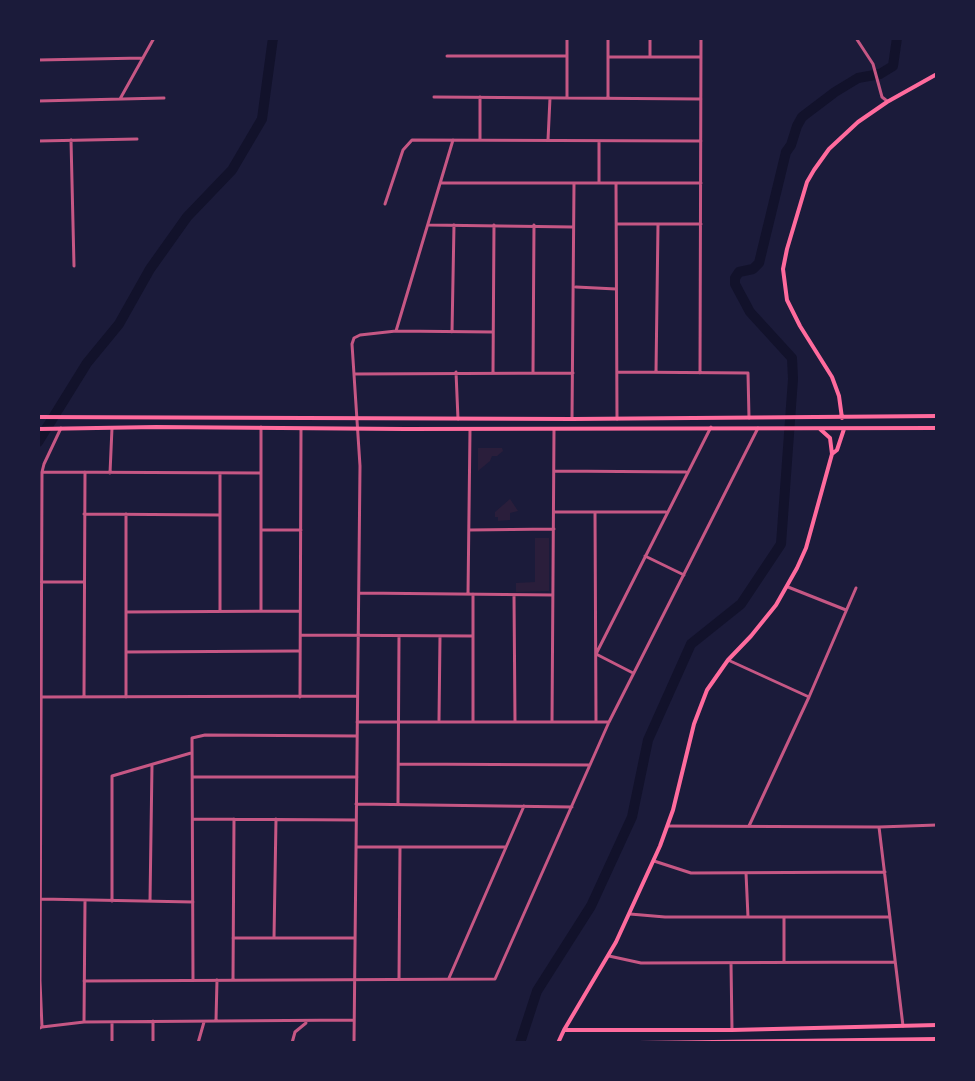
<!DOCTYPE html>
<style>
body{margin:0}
#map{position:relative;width:975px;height:1081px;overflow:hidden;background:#1b1b3a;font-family:Poppins,sans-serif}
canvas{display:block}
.frame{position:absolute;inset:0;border:40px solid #1b1b3a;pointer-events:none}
</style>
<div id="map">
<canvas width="975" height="1081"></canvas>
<div class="frame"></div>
</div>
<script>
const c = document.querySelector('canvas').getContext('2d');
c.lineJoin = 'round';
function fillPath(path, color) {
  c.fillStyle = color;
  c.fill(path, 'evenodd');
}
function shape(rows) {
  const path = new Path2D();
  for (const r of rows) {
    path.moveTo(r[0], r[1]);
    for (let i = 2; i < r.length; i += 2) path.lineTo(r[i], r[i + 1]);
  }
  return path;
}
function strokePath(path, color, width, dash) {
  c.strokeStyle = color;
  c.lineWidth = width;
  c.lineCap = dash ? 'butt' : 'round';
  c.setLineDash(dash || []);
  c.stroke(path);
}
fillPath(shape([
 [478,448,502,448,503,451,497,456,492,456,490,461,478,471],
 [510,499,518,511,510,513,510,520,498,521,498,517,495,517,495,512],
 [535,538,549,538,549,591,516,592,516,583,535,582]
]), '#2a1e3b');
strokePath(shape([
 [38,442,87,363,119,324,150,269,187,217,232,170,262,119,273,38],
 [520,1043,537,991,591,906,632,817,648,740,691,644,741,604,781,544,793,379,792,358,750,312,735,284,735,278,739,272,753,269,759,263,786,152,791,145,797,126,802,117,835,92,858,78,880,74,893,66,897,38]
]), '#12122b', 10);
strokePath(shape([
 [856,38,873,64,882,97,887,101],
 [447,56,567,56],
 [608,57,701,57],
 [650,57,650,38],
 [38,60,143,58],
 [434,97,701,99],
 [567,98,567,38],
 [608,98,608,38],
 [120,99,154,38],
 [38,101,164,98],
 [71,140,74,266],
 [480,140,480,97],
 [548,140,550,98],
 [38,141,137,139],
 [599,141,599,183],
 [441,183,701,183],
 [616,183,617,419],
 [385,204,403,150,412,140,701,141],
 [617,224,701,224],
 [429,225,573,227],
 [576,287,616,289],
 [396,331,453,140],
 [452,332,454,225],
 [456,372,458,419],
 [493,372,494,225],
 [533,372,534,225],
 [618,372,748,373,749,418],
 [656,372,658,224],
 [700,373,701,38],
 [354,374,573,373],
 [572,419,574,184],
 [261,427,261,611],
 [554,471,686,472],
 [42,472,261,473],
 [110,473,112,428],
 [220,473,220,611],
 [554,512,666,512],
 [595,512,596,722],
 [84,514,220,515],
 [261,530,301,530],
 [469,530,554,529],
 [645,556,684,575],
 [41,582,84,582],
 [788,587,846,610],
 [359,593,553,595],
 [468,594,470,430],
 [514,595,515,722],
 [126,612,300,611],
 [301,635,473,636],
 [126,652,298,651],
 [728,660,809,697],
 [633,673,596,654,711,427],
 [84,696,85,472],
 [41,697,357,696],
 [126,697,126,514],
 [300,697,301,429],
 [439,720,440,636],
 [357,722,609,722],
 [473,722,473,594],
 [552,722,554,430],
 [399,764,590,765],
 [193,777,357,777],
 [356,804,572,807],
 [398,804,399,636],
 [193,819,356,820],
 [668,826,879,827,937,825],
 [749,826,809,697,856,588],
 [879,827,903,1026],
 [356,847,506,847],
 [654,861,691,873,885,872],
 [746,873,748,917],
 [41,899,193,902],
 [112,901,112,776,191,753],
 [150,901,152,765],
 [630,914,665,917,890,917],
 [784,918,784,962],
 [233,938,354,938],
 [274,938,276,819],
 [609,956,641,963,895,962],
 [731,963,732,1030],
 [449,978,524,806],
 [233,979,234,819],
 [399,979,400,847],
 [193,980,192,738,205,735,357,736],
 [84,981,495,979,609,722,758,428],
 [216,1020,217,980],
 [153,1021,153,1043],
 [84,1022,85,901],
 [42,1027,40,981,42,472,44,464,61,428],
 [38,1029,42,1027,84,1022,354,1020],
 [112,1043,112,1023],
 [198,1043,204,1022],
 [292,1043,295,1032,306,1023],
 [354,1043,360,466,352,344,354,338,360,335,396,331,493,332]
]), '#c65784', 3);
strokePath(shape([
 [38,417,572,419,937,416],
 [842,418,839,396,832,377,800,326,787,300,783,269,787,249,807,182,814,170,829,149,858,122,887,102,937,74],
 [38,429,156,427,405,429,937,428],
 [820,429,830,438,832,454],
 [564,1030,732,1030,937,1025],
 [558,1043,564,1030,616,942,660,846,673,810,694,724,707,690,728,660,751,636,776,605,797,568,806,548,832,454,837,450,844,429],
 [639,1043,937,1039]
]), '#ff6b9d', 4);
</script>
